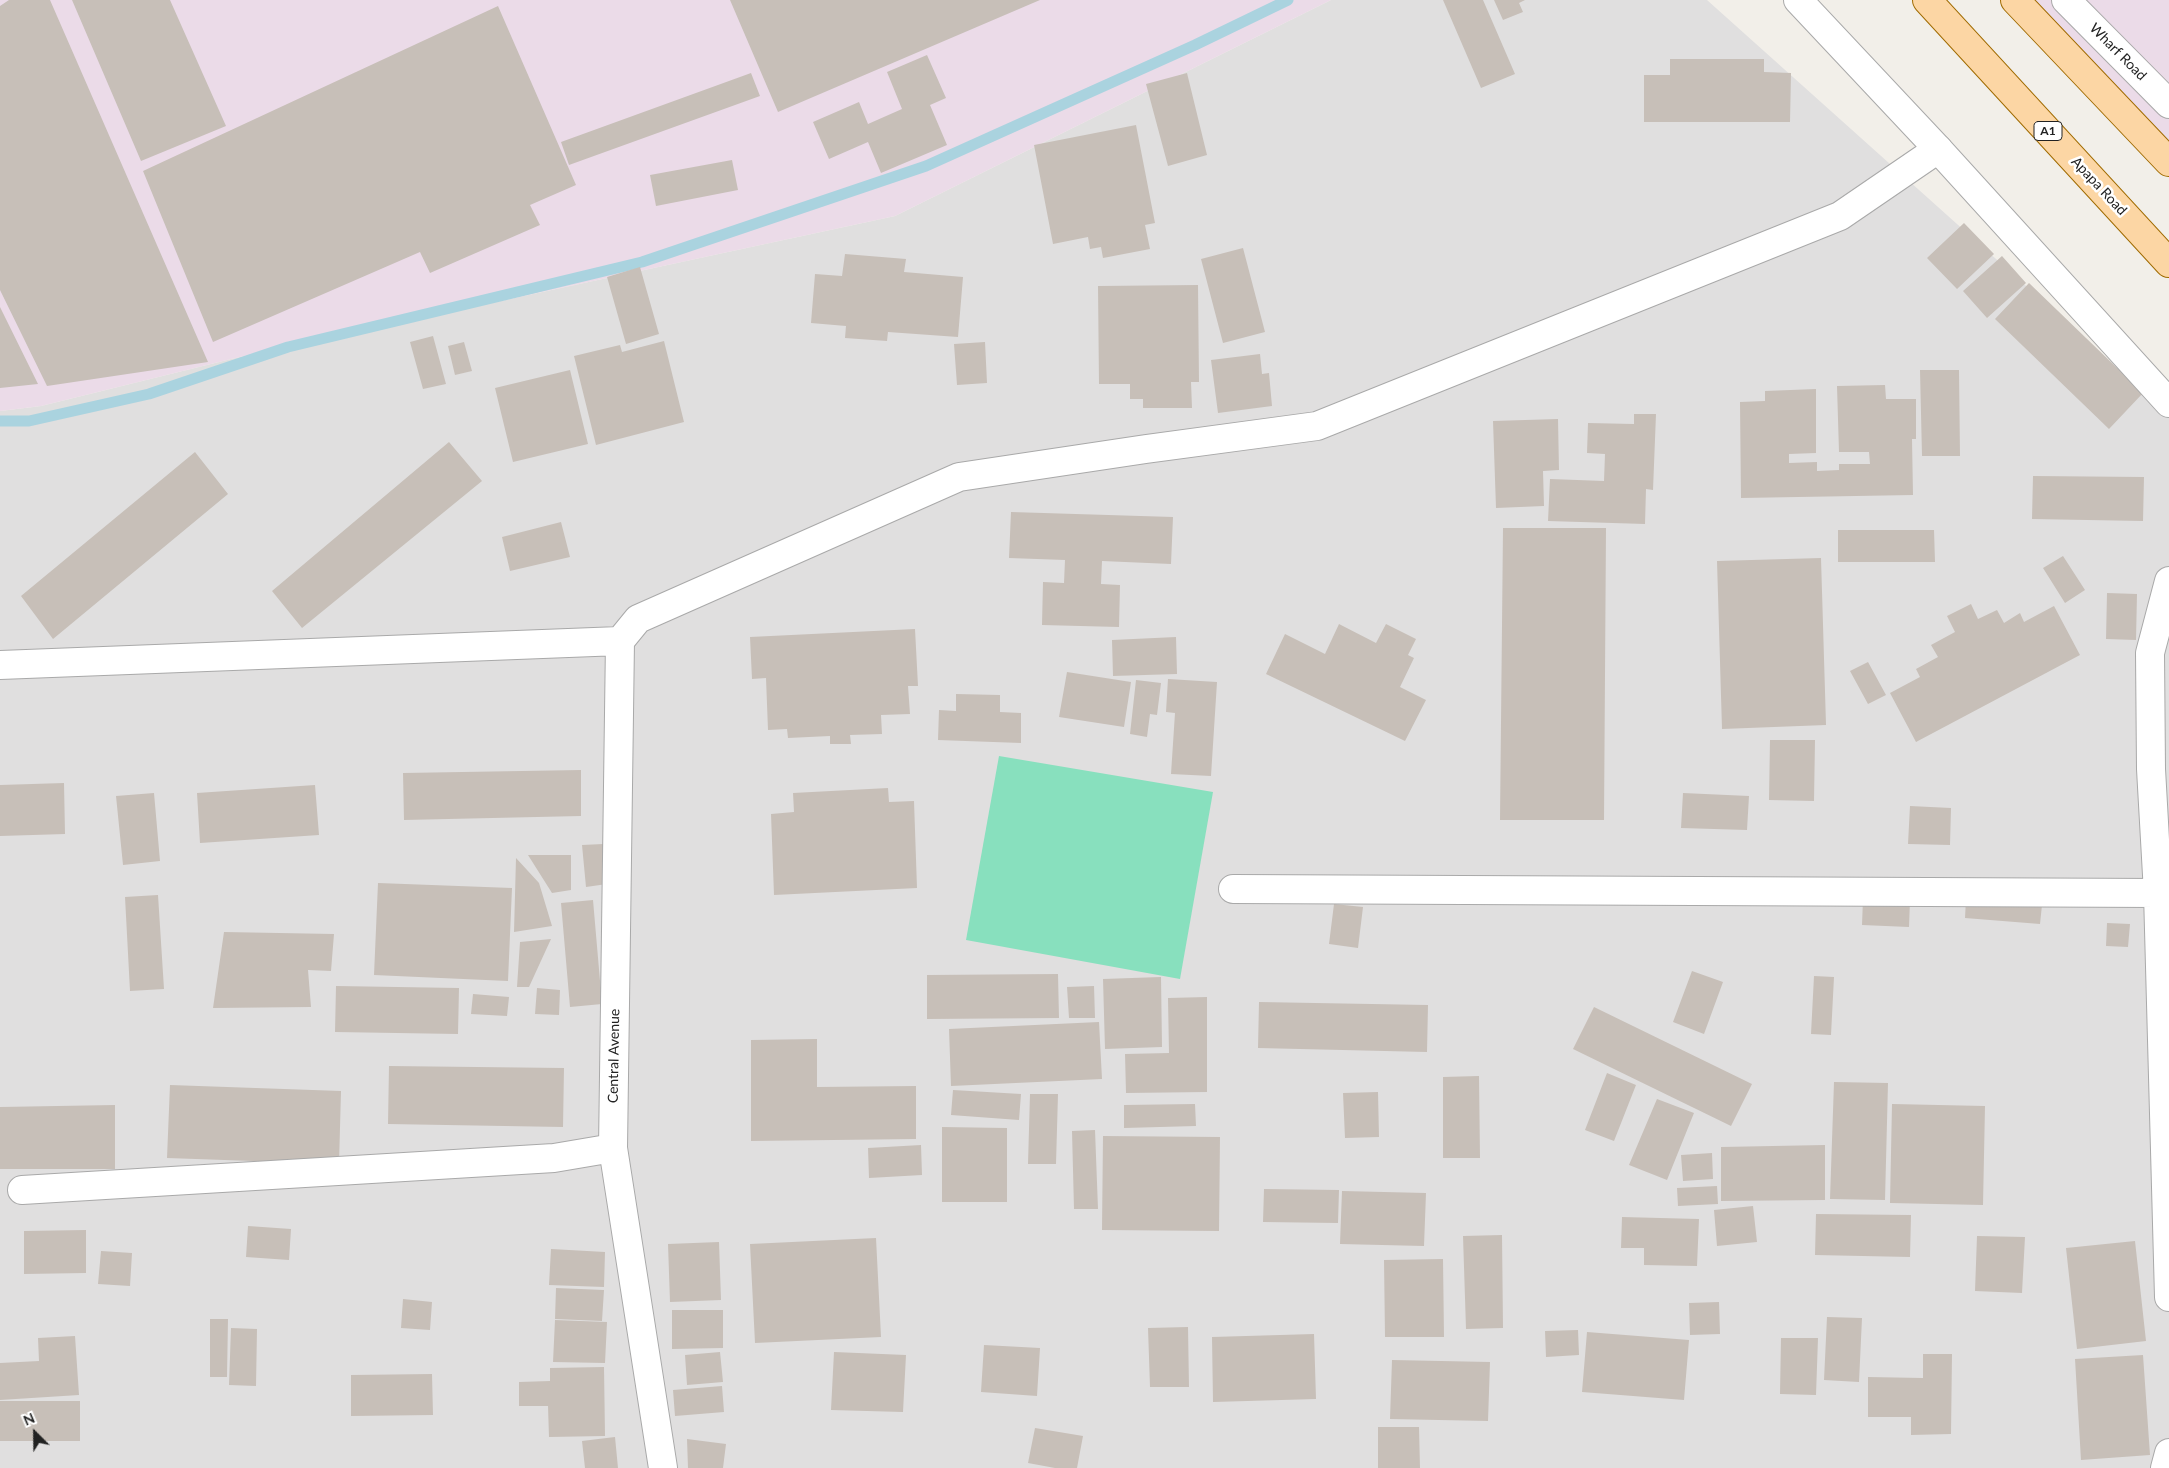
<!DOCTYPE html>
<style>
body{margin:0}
#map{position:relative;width:2169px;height:1468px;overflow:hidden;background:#f2efe9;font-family:Lato,sans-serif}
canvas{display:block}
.north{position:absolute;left:10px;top:1408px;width:50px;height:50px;-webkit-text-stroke:4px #fff;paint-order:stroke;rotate:337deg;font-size:14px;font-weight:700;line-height:20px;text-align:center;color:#222}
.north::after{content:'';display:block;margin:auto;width:18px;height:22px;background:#222;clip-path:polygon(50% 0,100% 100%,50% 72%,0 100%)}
</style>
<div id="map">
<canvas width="2169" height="1468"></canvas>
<div class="north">N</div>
</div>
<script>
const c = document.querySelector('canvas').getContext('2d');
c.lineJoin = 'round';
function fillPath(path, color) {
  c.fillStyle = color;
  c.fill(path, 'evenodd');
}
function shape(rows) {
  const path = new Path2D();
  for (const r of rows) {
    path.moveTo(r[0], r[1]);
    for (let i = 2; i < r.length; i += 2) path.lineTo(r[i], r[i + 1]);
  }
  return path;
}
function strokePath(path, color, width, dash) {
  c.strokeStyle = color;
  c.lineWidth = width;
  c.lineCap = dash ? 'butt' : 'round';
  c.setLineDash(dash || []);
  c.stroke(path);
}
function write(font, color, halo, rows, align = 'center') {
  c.font = font + ' Lato,sans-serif';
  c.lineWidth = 5;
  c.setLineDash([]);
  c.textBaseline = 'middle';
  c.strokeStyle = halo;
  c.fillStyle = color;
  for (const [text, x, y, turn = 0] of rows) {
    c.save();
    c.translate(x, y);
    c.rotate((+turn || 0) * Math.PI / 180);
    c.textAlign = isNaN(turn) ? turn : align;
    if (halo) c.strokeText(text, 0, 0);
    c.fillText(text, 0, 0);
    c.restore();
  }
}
fillPath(shape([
 [1331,0,1707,0,2169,414,2169,1468,0,1468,0,411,41,406,231,359,895,216]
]), '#e0dfdf');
fillPath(shape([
 [0,0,1331,0,895,216,231,359,41,406,0,411],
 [2011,0,2169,0,2169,163]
]), '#ebdbe8');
fillPath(shape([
 [999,756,1213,792,1180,979,966,940]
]), '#88e0be');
strokePath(shape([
 [0,421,29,421,149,394,288,347,642,262,926,166,1195,45,1288,0]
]), '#aad3df', 11);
fillPath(shape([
 [9,0,50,0,208,362,47,386,0,290,0,6],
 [72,0,170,0,226,126,141,161],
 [730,0,1040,0,778,112],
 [1443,0,1483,0,1515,74,1481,88],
 [1494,0,1525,0,1519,3,1523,12,1503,20],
 [498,6,576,185,530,205,540,225,430,273,420,252,213,342,143,171],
 [927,55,946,98,930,105,947,145,881,173,868,142,829,159,813,122,859,102,868,124,902,109,887,72],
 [1670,59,1764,59,1764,72,1791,73,1790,122,1644,122,1644,75,1670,75],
 [751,73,760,96,569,165,561,142],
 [1187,73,1207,155,1168,166,1146,84],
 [1136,125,1155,223,1145,225,1150,249,1103,258,1101,247,1090,249,1088,237,1053,244,1034,145],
 [732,160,738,190,656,206,650,175],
 [1964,223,1994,254,1957,289,1927,258],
 [1243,248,1265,332,1223,343,1201,259],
 [845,254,906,259,904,272,963,277,958,337,888,332,887,341,845,338,846,326,811,323,815,274,842,276],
 [2002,256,2026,283,1987,318,1963,291],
 [640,267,659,334,626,344,607,277],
 [2029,283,2143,393,2109,429,1995,319],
 [1198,285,1199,382,1191,382,1192,408,1143,408,1143,399,1130,399,1130,384,1099,384,1098,286],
 [0,307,38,384,0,388],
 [433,336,446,384,423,389,410,342],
 [664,341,684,422,596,445,574,356,620,345,622,352],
 [464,342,472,371,455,375,448,346],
 [985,342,987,383,957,385,954,344],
 [1260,354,1262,374,1269,373,1272,406,1218,413,1211,360],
 [570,370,588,444,513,462,495,388],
 [1920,370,1959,370,1960,456,1922,456],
 [1885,385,1886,399,1916,399,1916,439,1912,439,1913,495,1741,498,1740,402,1765,401,1765,391,1816,389,1816,453,1789,454,1789,463,1817,462,1817,471,1839,470,1839,464,1870,464,1869,452,1839,452,1837,386],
 [1634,414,1656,414,1653,490,1646,489,1645,524,1548,521,1550,479,1604,481,1605,454,1587,453,1588,423,1634,424],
 [1558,419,1559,470,1543,471,1544,506,1496,508,1493,421],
 [449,442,482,481,302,628,272,591],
 [195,452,228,494,53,639,21,596],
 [2033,476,2144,477,2143,521,2032,519],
 [1011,512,1173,517,1171,564,1102,561,1101,584,1120,585,1119,627,1042,625,1043,582,1064,583,1065,560,1009,558],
 [561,522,570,557,510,571,502,537],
 [1503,528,1606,528,1604,820,1500,820],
 [1838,530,1934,530,1935,562,1838,562],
 [2063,556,2085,590,2065,603,2043,568],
 [1821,558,1826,725,1722,729,1717,561],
 [2107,593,2137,594,2136,640,2106,639],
 [1971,604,1978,619,1997,610,2004,623,2020,613,2024,622,2054,606,2080,655,1916,742,1890,693,1920,677,1916,669,1938,657,1931,645,1955,632,1947,616],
 [1339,624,1376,643,1386,624,1416,639,1408,655,1414,658,1400,687,1426,700,1405,741,1266,674,1285,634,1325,654],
 [915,629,918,686,908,686,910,714,881,715,882,734,850,735,851,744,830,744,830,736,788,738,787,729,768,730,766,678,752,679,750,637],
 [1176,637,1177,674,1113,676,1112,640],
 [1868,662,1886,695,1868,704,1850,671],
 [1067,672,1131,682,1124,727,1059,717],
 [1168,679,1217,682,1211,776,1171,774,1175,713,1166,712],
 [1136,680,1161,683,1157,715,1150,714,1147,737,1130,734],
 [956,694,1000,695,1000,712,1021,713,1021,743,938,740,939,710,956,711],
 [1770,740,1815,740,1814,801,1769,800],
 [581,770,581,816,404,820,403,773],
 [64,783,65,834,0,836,0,785],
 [315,785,319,835,200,843,197,793],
 [888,788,889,802,914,801,917,888,774,895,771,814,794,812,793,793],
 [154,793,160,861,123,865,116,796],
 [1683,793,1749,796,1747,830,1681,828],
 [1910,806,1951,808,1950,845,1908,844],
 [603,844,607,884,586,887,582,845],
 [528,855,571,855,571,890,552,893],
 [516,858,539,883,552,926,514,932],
 [378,883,512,888,508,981,374,975],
 [158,895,164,989,130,991,125,897],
 [1863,899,1910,900,1909,927,1862,925],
 [1966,899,2042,905,2040,924,1965,918],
 [593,900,602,1004,570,1007,561,903],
 [1334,904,1363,907,1358,948,1329,944],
 [2107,923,2130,924,2128,947,2106,946],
 [224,932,334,934,331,971,308,970,311,1007,213,1008],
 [551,939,529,987,517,987,520,942],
 [1692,971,1723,982,1704,1034,1673,1022],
 [1058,974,1059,1018,927,1019,927,975],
 [1814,976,1834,977,1831,1035,1811,1034],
 [1161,977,1162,1047,1105,1049,1103,979],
 [336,986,459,988,458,1034,335,1032],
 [1094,986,1095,1018,1069,1018,1067,987],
 [537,988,560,990,559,1015,535,1014],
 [473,994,509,997,507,1016,471,1014],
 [1207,997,1207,1092,1126,1093,1125,1054,1169,1053,1168,998],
 [1259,1002,1428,1005,1427,1052,1258,1048],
 [1594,1007,1752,1084,1731,1126,1573,1049],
 [1099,1022,1102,1079,951,1086,949,1029],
 [817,1039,817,1087,916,1086,916,1139,751,1141,751,1040],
 [389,1066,564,1068,563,1127,388,1124],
 [1607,1073,1636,1085,1614,1141,1585,1130],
 [1479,1076,1480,1158,1443,1158,1443,1077],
 [1834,1082,1888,1083,1885,1200,1830,1199],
 [170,1085,341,1091,339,1164,167,1158],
 [953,1090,1021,1094,1019,1120,951,1115],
 [1378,1092,1379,1137,1345,1138,1343,1093],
 [1030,1094,1058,1094,1056,1164,1028,1164],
 [1657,1099,1694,1113,1667,1180,1629,1165],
 [1195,1104,1196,1126,1124,1128,1124,1105],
 [1892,1104,1985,1106,1983,1205,1890,1203],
 [115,1105,115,1169,0,1169,0,1107],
 [942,1127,1007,1128,1007,1202,942,1202],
 [1095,1130,1098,1209,1074,1209,1072,1131],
 [1103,1136,1220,1137,1219,1231,1102,1230],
 [921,1145,922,1175,869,1178,868,1148],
 [1825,1145,1825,1200,1721,1201,1721,1147],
 [1712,1153,1713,1179,1683,1181,1681,1155],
 [1717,1186,1718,1204,1678,1206,1677,1188],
 [1264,1189,1339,1190,1338,1223,1263,1222],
 [1342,1191,1426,1193,1424,1246,1340,1244],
 [1753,1206,1757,1242,1717,1246,1714,1210],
 [1816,1214,1911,1215,1910,1257,1815,1255],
 [1622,1217,1699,1219,1697,1266,1644,1265,1644,1248,1621,1248],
 [248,1226,291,1229,289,1260,246,1257],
 [86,1230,86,1273,24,1274,24,1231],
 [1502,1235,1503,1328,1466,1329,1463,1236],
 [1977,1236,2025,1237,2022,1293,1975,1291],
 [876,1238,881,1337,755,1343,750,1244],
 [2135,1241,2146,1341,2077,1349,2066,1248],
 [719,1242,721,1300,670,1302,668,1244],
 [551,1249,605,1252,604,1287,549,1285],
 [101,1251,132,1253,130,1286,98,1284],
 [1443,1259,1444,1337,1385,1337,1384,1260],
 [556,1288,604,1290,602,1321,555,1319],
 [403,1299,432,1302,430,1330,401,1328],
 [1719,1302,1720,1334,1690,1335,1689,1303],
 [672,1310,723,1310,723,1348,672,1349],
 [1827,1317,1862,1318,1859,1382,1824,1380],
 [210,1319,228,1319,227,1377,210,1377],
 [555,1320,607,1322,605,1363,553,1362],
 [1188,1327,1189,1387,1150,1387,1148,1328],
 [231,1328,257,1329,256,1386,229,1385],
 [1578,1330,1579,1355,1546,1357,1545,1331],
 [1587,1332,1689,1340,1684,1400,1582,1392],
 [1314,1334,1316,1399,1213,1402,1212,1337],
 [75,1336,79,1395,0,1400,0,1363,39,1361,38,1338],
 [1781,1338,1818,1338,1816,1395,1780,1394],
 [984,1345,1040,1348,1037,1396,981,1392],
 [720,1352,723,1382,687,1385,685,1355],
 [834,1352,906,1355,903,1412,831,1410],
 [1923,1354,1952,1354,1951,1434,1911,1435,1911,1417,1868,1417,1868,1377,1923,1378],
 [2143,1355,2150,1455,2081,1460,2075,1359],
 [1392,1360,1490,1362,1488,1421,1390,1419],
 [604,1367,605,1436,549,1437,548,1406,519,1406,519,1382,550,1381,550,1368],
 [432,1374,433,1415,351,1416,351,1375],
 [722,1386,724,1412,675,1416,673,1390],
 [0,1401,80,1401,80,1441,0,1441],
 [1378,1427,1419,1427,1420,1468,1378,1468],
 [1035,1428,1083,1436,1077,1468,1055,1468,1028,1463],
 [615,1437,618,1468,585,1468,582,1441],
 [687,1439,726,1444,723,1468,688,1468]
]), '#c7bfb8');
const minor = shape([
 [2169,581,2150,653,2151,769,2158,893,2169,1297],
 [620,641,613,1148,663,1468],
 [0,665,620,641,638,619,959,477,1146,449,1317,426,1840,216,1938,149],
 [1233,889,2158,893],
 [22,1190,554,1158,613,1148],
 [2165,1468,2169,1453]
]);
const tertiary = shape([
 [1798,0,1938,149,2169,403],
 [2066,0,2169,104]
]);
const primary = shape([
 [1927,0,2169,263],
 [2015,0,2169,162]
]);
strokePath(minor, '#a9a9a9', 30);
strokePath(tertiary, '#a9a9a9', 30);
strokePath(primary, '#a06b00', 30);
strokePath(minor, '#fff', 28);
strokePath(tertiary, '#fff', 28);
strokePath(primary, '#fcd6a4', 28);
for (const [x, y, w] of [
 [2048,131,28]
]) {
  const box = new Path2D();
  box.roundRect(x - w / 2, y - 9.5, w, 19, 4);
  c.fillStyle = '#fff';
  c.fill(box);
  strokePath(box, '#222', 1);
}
write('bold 12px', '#222', null, [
 ["A1",2048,131]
]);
write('14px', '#222', '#fff', [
 ["Wharf Road",2118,52,45],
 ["Apapa Road",2099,186,47],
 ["Central Avenue",614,1056,-89]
]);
</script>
